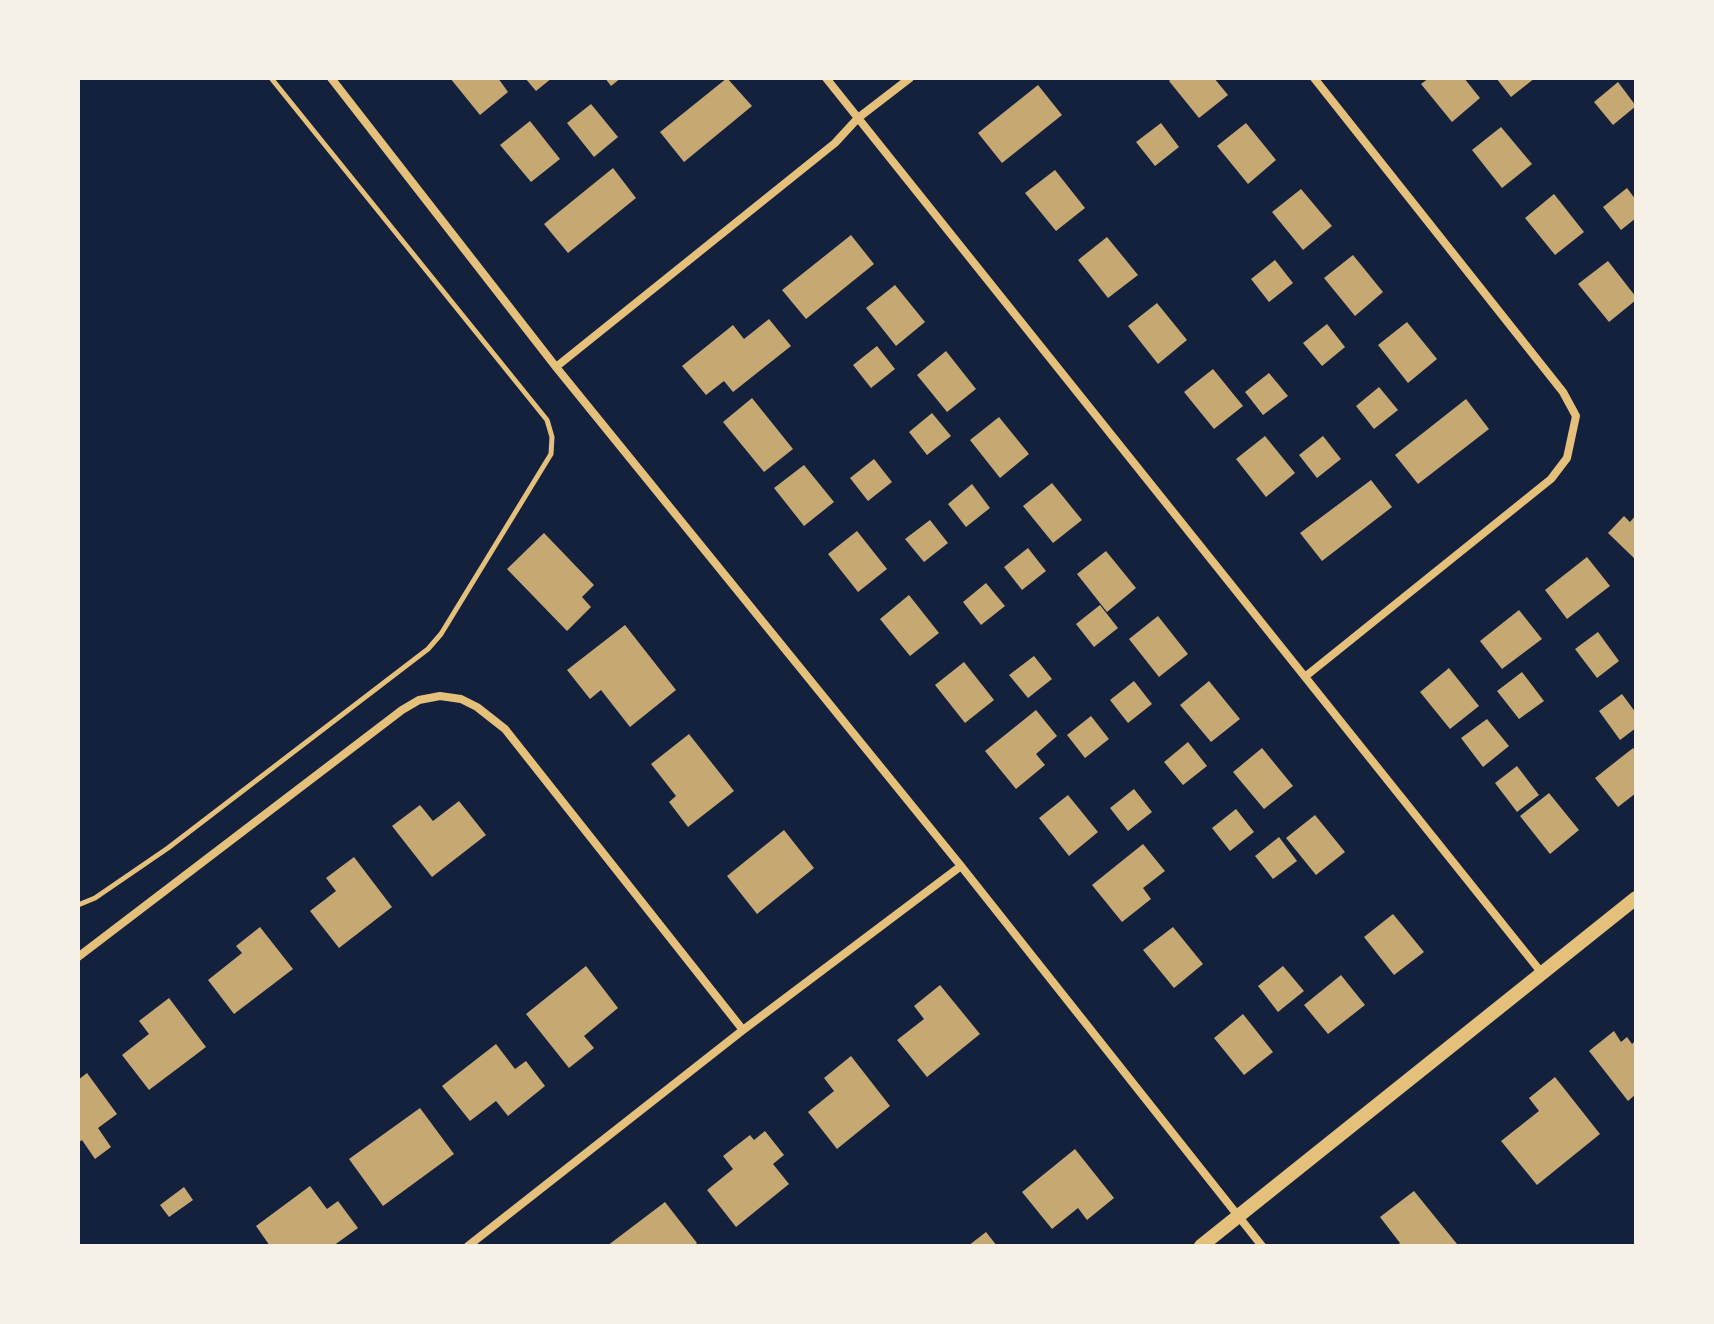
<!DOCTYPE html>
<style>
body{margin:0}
#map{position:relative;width:1714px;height:1324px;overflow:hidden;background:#14213d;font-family:Cabin,sans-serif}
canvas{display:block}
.frame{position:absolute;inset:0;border:80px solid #f6f1e7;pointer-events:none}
</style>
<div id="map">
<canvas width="1714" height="1324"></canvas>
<div class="frame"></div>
</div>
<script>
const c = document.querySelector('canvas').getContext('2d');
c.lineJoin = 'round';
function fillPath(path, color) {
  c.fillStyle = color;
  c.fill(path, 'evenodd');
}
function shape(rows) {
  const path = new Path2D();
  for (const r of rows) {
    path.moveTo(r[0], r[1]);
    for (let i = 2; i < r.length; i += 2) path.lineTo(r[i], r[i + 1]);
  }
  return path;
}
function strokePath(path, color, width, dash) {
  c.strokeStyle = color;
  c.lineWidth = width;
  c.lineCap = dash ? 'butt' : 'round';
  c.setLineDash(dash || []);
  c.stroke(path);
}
fillPath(shape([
 [450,78,498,78,508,92,480,115],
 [525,78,552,78,536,91],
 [605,78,621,78,611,86],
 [727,78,752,106,684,162,660,132],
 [1172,78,1214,78,1228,95,1199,118,1169,81],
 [1429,78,1464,78,1480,98,1452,122,1421,84],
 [1496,78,1535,78,1511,97],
 [1618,82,1636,106,1613,125,1594,102],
 [1038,85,1062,115,1002,163,978,133],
 [591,104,618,137,594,157,567,123],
 [530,121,560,159,531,182,500,145],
 [1161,123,1179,147,1155,166,1136,142],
 [1246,123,1276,160,1248,184,1217,146],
 [1501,127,1532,164,1502,188,1472,150],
 [613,168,636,198,568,253,544,224],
 [1055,170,1085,208,1056,231,1025,193],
 [1627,188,1636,200,1636,218,1621,230,1603,207],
 [1301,189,1332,226,1303,250,1272,212],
 [1554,194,1584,232,1555,255,1525,218],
 [851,235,874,264,806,319,782,290],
 [1107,237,1138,275,1108,298,1078,260],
 [1353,255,1383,292,1355,316,1324,278],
 [1275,260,1293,283,1269,302,1251,279],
 [1608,261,1636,297,1636,300,1609,322,1578,284],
 [895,285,925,322,896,346,866,308],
 [1157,303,1187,340,1158,364,1128,326],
 [769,319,791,346,733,392,724,381,706,395,682,366,733,325,744,339],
 [1407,322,1437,359,1408,383,1378,345],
 [1327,324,1345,347,1322,366,1303,343],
 [877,346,895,369,871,388,853,365],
 [946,351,976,389,947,412,917,375],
 [1213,369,1243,406,1214,429,1184,392],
 [1269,373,1288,396,1263,415,1245,392],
 [1379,387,1398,410,1374,429,1356,406],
 [752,398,793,449,764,472,723,422],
 [1466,399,1489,429,1418,484,1395,455],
 [932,413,951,436,927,455,909,432],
 [999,417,1029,454,1000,478,970,440],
 [1265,436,1295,473,1266,497,1236,459],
 [1323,436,1341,459,1317,478,1299,455],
 [874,459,892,482,868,501,850,478],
 [804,465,834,502,804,526,774,488],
 [1371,480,1392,507,1322,561,1300,533],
 [1052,483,1082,520,1053,543,1023,506],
 [972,484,990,508,966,527,948,504],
 [1636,515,1636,560,1608,533,1624,516,1630,522],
 [930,520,948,543,924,562,905,539],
 [857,531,887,569,858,592,828,554],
 [544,533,594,585,582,597,591,607,567,631,507,569],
 [1028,548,1046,571,1022,590,1004,567],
 [1106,551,1136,588,1107,612,1077,574],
 [1587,557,1610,586,1567,619,1545,590],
 [986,583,1005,606,981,625,963,602],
 [909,595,939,633,910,656,880,619],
 [1100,605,1118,628,1094,647,1076,624],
 [1519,610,1542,639,1502,669,1480,641],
 [1158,616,1188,654,1159,677,1129,639],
 [625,625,676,690,630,727,601,690,590,699,567,670],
 [1598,632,1619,661,1597,678,1575,649],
 [1034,656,1052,679,1028,698,1009,675],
 [964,662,994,700,965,723,935,685],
 [1449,668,1479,706,1450,729,1420,692],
 [1522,672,1544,701,1519,719,1497,691],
 [1134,681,1152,704,1128,723,1110,700],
 [1209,681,1240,719,1211,742,1180,705],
 [1622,694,1636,713,1636,728,1620,740,1599,711],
 [1036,710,1057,736,1036,754,1045,765,1016,789,985,751],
 [1091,716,1109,739,1085,758,1067,735],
 [1487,719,1509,746,1483,767,1461,738],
 [689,734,734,791,688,827,669,802,676,796,651,764],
 [1188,742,1207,766,1183,785,1164,762],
 [1262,748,1293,786,1264,809,1233,772],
 [1633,748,1636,752,1636,793,1618,807,1595,778],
 [1517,766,1539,795,1517,812,1495,783],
 [1134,789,1152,812,1128,831,1110,808],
 [1549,793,1579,830,1550,854,1520,816],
 [1068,795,1098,832,1069,856,1039,818],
 [459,801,486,835,432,877,392,826,420,805,433,821],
 [1236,809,1254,832,1230,851,1212,828],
 [1315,815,1345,852,1316,875,1286,838],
 [784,830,814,868,757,914,727,876],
 [1279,837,1297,861,1273,879,1255,856],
 [1143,844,1165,871,1143,888,1151,899,1122,922,1092,885],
 [354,857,392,907,339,948,310,911,336,891,326,878],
 [1393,914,1424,952,1394,975,1364,937],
 [260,927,293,969,234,1014,208,980,242,953,236,946],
 [1173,927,1203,964,1174,988,1143,950],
 [586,966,618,1008,584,1036,594,1048,569,1068,526,1014],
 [1283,966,1304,991,1278,1012,1258,986],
 [1341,975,1365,1005,1328,1034,1304,1005],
 [940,985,980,1034,927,1077,897,1040,924,1019,914,1006],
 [169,998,206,1047,149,1090,122,1055,149,1034,139,1021],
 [1243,1014,1273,1052,1244,1075,1214,1038],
 [1614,1031,1621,1042,1627,1037,1632,1044,1636,1040,1636,1094,1628,1101,1589,1051],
 [496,1044,515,1069,526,1061,545,1086,508,1116,496,1101,470,1121,442,1086],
 [851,1056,890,1106,837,1149,808,1112,834,1091,824,1078],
 [87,1073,117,1114,98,1128,111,1147,95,1159,82,1140,78,1143,78,1080],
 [1555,1077,1600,1134,1537,1185,1501,1141,1539,1111,1529,1098],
 [420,1108,454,1154,383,1206,349,1159],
 [765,1131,784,1155,773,1164,789,1184,736,1227,707,1190,733,1169,723,1156,750,1135,754,1140],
 [1075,1149,1114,1198,1087,1220,1078,1208,1052,1229,1022,1192],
 [310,1186,327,1209,338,1201,358,1228,333,1246,270,1246,256,1226],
 [184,1187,193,1200,169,1217,160,1205],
 [1414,1191,1457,1244,1454,1246,1396,1246,1400,1243,1380,1217],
 [665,1202,697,1243,693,1246,607,1246],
 [986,1232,997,1246,968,1246]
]), '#c6a872');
strokePath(shape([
 [78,905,95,898,168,848,428,649,441,634,551,454,552,437,547,420,271,78]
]), '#e5c07b', 5);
strokePath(shape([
 [331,78,556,367,961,866,1262,1246],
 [826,78,1541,972],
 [556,367,835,143,858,118,910,78],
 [1306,676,1551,479,1567,458,1576,416,1563,392,1314,78],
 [78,957,402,710,419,700,440,696,461,699,477,707,505,729,743,1030],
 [468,1246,743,1030,961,866]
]), '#e5c07b', 8);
strokePath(shape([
 [1201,1246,1636,898]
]), '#e5c07b', 14);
</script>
